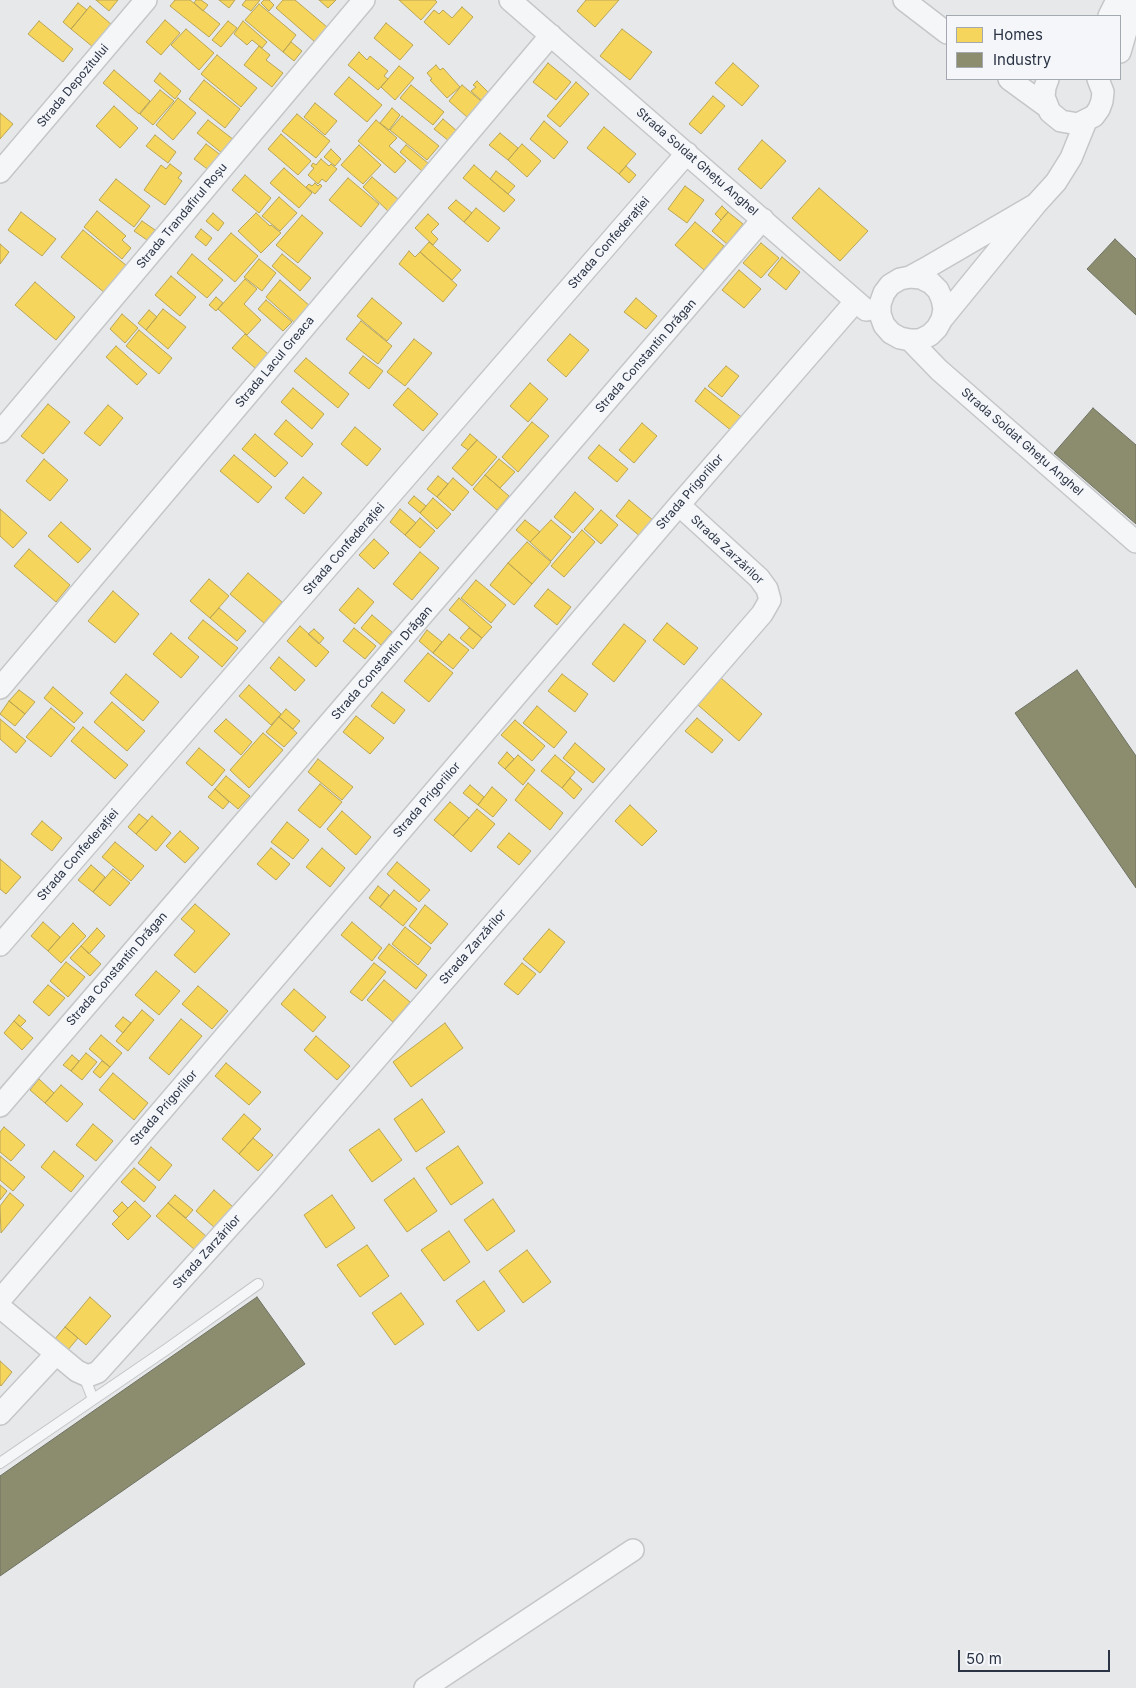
<!DOCTYPE html>
<meta charset="utf-8">
<style>
body{margin:0}
#map{position:relative;width:1136px;height:1688px;overflow:hidden;background:#e6e8ea;font-family:Inter,sans-serif}
canvas{display:block}
.legend{position:absolute;left:946px;top:15px;width:175px;height:65px;box-sizing:border-box;background:#f4f6f9;border:1px solid #a4a8b1;margin:0;padding:6px 9px;list-style:none;font-size:15px;color:#2b3445}
.legend li{display:flex;align-items:center;gap:10px;height:25px}
.legend b{width:25px;border:1px solid #a4a8b1}
.scale{position:absolute;left:958px;top:1650px;width:152px;height:22px;box-sizing:border-box;border:2px solid #2b3445;border-top:0;padding-left:6px;font-size:15px;line-height:18px;white-space:nowrap;color:#2b3445;-webkit-text-stroke:4px #f4f6f9;paint-order:stroke}
</style>
<div id="map">
<canvas width="1136" height="1688"></canvas>
<ul class="legend">
<li><b style="height:14px;background:#f6d55c"></b>Homes</li>
<li><b style="height:14px;background:#8c8c6e"></b>Industry</li>
</ul>
<div class="scale">50 m</div>
</div>
<script>
const c = document.querySelector('canvas').getContext('2d');
c.lineJoin = 'round';
function fillPath(path, color) {
  c.fillStyle = color;
  c.fill(path, 'evenodd');
}
function shape(rows) {
  const path = new Path2D();
  for (const r of rows) {
    path.moveTo(r[0], r[1]);
    for (let i = 2; i < r.length; i += 2) path.lineTo(r[i], r[i + 1]);
  }
  return path;
}
function strokePath(path, color, width, dash) {
  c.strokeStyle = color;
  c.lineWidth = width;
  c.lineCap = dash ? 'butt' : 'round';
  c.setLineDash(dash || []);
  c.stroke(path);
}
function write(font, color, halo, rows, align = 'center') {
  c.font = font + ' Inter,sans-serif';
  c.lineWidth = 5;
  c.setLineDash([]);
  c.textBaseline = 'middle';
  c.strokeStyle = halo;
  c.fillStyle = color;
  for (const [text, x, y, turn = 0] of rows) {
    c.save();
    c.translate(x, y);
    c.rotate((+turn || 0) * Math.PI / 180);
    c.textAlign = isNaN(turn) ? turn : align;
    if (halo) c.strokeText(text, 0, 0);
    c.fillText(text, 0, 0);
    c.restore();
  }
}
const homes = shape([
 [96,0,118,0,109,11,96,0],
 [175,0,190,0,220,24,209,37,170,6,175,0],
 [196,0,201,0,208,5,203,11,194,3,196,0],
 [219,0,235,0,229,8,219,0],
 [246,0,260,0,251,11,242,5,246,0],
 [264,0,269,0,274,5,269,11,261,3,264,0],
 [283,0,295,0,327,27,315,42,276,8,283,0],
 [319,0,336,0,328,8,319,0],
 [399,0,435,0,437,2,421,20,399,0],
 [586,0,619,0,595,27,577,11,586,0],
 [78,3,87,10,71,29,63,22,78,3],
 [259,4,296,35,283,52,245,20,259,4],
 [90,6,112,25,93,47,71,29,90,6],
 [462,7,473,17,449,45,424,22,434,10,439,14,443,10,452,18,462,7],
 [165,20,180,33,161,55,146,42,165,20],
 [39,21,73,49,63,62,28,34,39,21],
 [228,21,237,28,221,47,212,40,228,21],
 [243,21,267,42,262,48,252,40,247,45,234,34,243,21],
 [386,23,413,45,400,60,374,38,386,23],
 [186,29,214,53,199,70,171,45,186,29],
 [622,29,652,52,630,80,600,56,622,29],
 [291,42,302,51,294,61,283,52,291,42],
 [259,46,270,55,266,60,283,73,272,87,244,65,259,46],
 [359,52,367,60,370,56,388,71,384,76,388,79,378,90,348,65,359,52],
 [217,55,257,88,241,107,201,74,217,55],
 [548,63,571,82,556,100,533,82,548,63],
 [733,63,759,86,742,106,715,83,733,63],
 [436,65,440,70,443,68,460,87,447,98,430,80,432,79,427,73,436,65],
 [399,66,414,78,395,100,381,87,399,66],
 [114,70,150,101,139,114,103,83,114,70],
 [160,73,181,91,175,99,154,81,160,73],
 [349,77,382,105,367,122,334,94,349,77],
 [204,80,240,109,225,128,189,99,204,80],
 [477,81,490,94,482,101,471,91,476,87,473,85,477,81],
 [576,82,589,94,560,127,547,116,576,82],
 [411,85,444,112,433,125,400,98,411,85],
 [462,85,481,101,467,117,449,101,462,85],
 [160,90,174,101,153,125,140,114,160,90],
 [713,96,725,106,701,134,689,124,713,96],
 [178,98,196,113,173,140,156,125,178,98],
 [315,103,337,121,325,135,304,117,315,103],
 [114,106,138,128,120,148,96,126,114,106],
 [392,108,400,115,389,130,380,123,392,108],
 [0,113,13,124,0,139,0,113],
 [297,114,330,141,316,158,282,131,297,114],
 [402,116,439,146,427,160,390,130,402,116],
 [443,119,457,131,449,141,434,129,443,119],
 [208,120,234,140,223,154,197,133,208,120],
 [376,120,397,138,389,146,406,161,395,173,358,141,376,120],
 [544,121,568,142,554,159,530,139,544,121],
 [604,127,636,154,619,174,587,148,604,127],
 [500,133,518,148,508,160,489,145,500,133],
 [281,134,311,161,298,175,268,149,281,134],
 [155,135,176,152,168,163,146,146,155,135],
 [762,140,786,161,761,189,738,169,762,140],
 [206,144,222,156,210,171,194,159,206,144],
 [522,144,541,161,527,177,508,160,522,144],
 [359,145,381,165,363,184,341,165,359,145],
 [406,145,429,164,422,171,400,152,406,145],
 [331,149,341,159,335,166,324,157,331,149],
 [321,159,329,166,331,164,337,169,326,182,322,179,318,184,308,175,314,168,311,166,313,163,316,165,321,159],
 [170,164,182,173,178,178,182,181,165,205,144,190,161,165,166,169,170,164],
 [474,165,515,200,504,212,463,178,474,165],
 [626,166,636,175,629,183,619,174,626,166],
 [284,168,312,193,299,208,270,183,284,168],
 [496,171,515,186,508,194,490,179,496,171],
 [245,175,271,198,259,213,232,190,245,175],
 [372,177,399,200,389,212,363,187,372,177],
 [348,178,379,204,361,227,329,200,348,178],
 [116,179,150,206,134,227,99,200,116,179],
 [315,183,318,186,320,184,322,186,315,194,306,187,309,184,312,186,315,183],
 [685,186,704,200,687,223,668,209,685,186],
 [819,188,868,231,840,261,792,218,819,188],
 [279,197,297,213,280,231,262,216,279,197],
 [456,200,472,213,464,222,448,208,456,200],
 [722,206,728,212,721,220,715,214,722,206],
 [476,208,500,228,488,242,464,222,476,208],
 [97,211,126,236,122,240,131,248,122,259,84,227,97,211],
 [21,212,56,239,42,256,8,230,21,212],
 [728,212,743,224,727,244,712,231,728,212],
 [213,213,224,223,218,231,206,221,213,213],
 [256,213,270,226,271,225,281,233,261,253,238,231,256,213],
 [428,214,439,224,431,232,438,239,433,245,415,228,428,214],
 [302,215,323,233,298,263,276,245,302,215],
 [142,221,155,230,147,240,134,231,142,221],
 [695,222,724,246,704,270,675,245,695,222],
 [201,229,212,238,206,246,195,237,201,229],
 [83,230,127,266,105,293,61,257,83,230],
 [231,233,258,256,235,282,208,259,231,233],
 [429,242,461,270,452,280,420,252,429,242],
 [761,243,779,258,761,278,743,263,761,243],
 [0,244,9,252,0,264,0,244],
 [409,251,415,257,420,252,457,285,443,302,399,264,409,251],
 [192,254,223,280,207,298,177,273,192,254],
 [282,254,311,278,300,291,272,266,282,254],
 [782,257,800,272,786,290,768,275,782,257],
 [259,259,276,273,262,291,244,277,259,259],
 [739,270,761,289,744,308,722,290,739,270],
 [171,276,196,297,180,316,155,295,171,276],
 [245,279,257,289,244,304,261,320,247,335,218,309,245,279],
 [280,280,310,306,295,323,266,297,280,280],
 [35,282,75,317,56,340,15,305,35,282],
 [216,297,223,303,216,311,209,305,216,297],
 [372,298,402,323,387,341,357,316,372,298],
 [636,298,657,316,646,329,624,312,636,298],
 [266,300,292,322,283,331,258,309,266,300],
 [163,309,186,327,168,349,146,330,163,309],
 [149,310,157,317,146,330,138,323,149,310],
 [122,314,138,328,125,343,110,329,122,314],
 [361,321,392,346,378,364,346,339,361,321],
 [139,330,172,358,159,374,126,346,139,330],
 [245,334,268,354,255,368,232,348,245,334],
 [570,334,589,350,566,377,547,360,570,334],
 [414,339,432,353,405,386,387,372,414,339],
 [116,346,147,374,137,385,106,357,116,346],
 [363,356,383,371,369,389,349,373,363,356],
 [306,358,349,394,338,408,294,371,306,358],
 [726,366,739,376,722,397,708,386,726,366],
 [530,383,548,399,528,422,510,406,530,383],
 [293,388,324,414,312,429,281,402,293,388],
 [408,388,438,414,423,431,393,405,408,388],
 [705,388,744,419,733,432,695,401,705,388],
 [48,404,70,422,43,454,21,436,48,404],
 [108,405,123,418,100,446,84,433,108,405],
 [286,420,313,444,302,457,274,434,286,420],
 [532,422,549,436,518,472,502,457,532,422],
 [642,423,657,436,634,463,619,450,642,423],
 [355,427,381,449,367,466,341,444,355,427],
 [255,434,288,463,275,477,242,449,255,434],
 [470,434,477,440,468,450,461,445,470,434],
 [477,440,497,457,472,486,452,468,477,440],
 [599,445,628,469,617,482,588,458,599,445],
 [234,455,272,487,258,503,220,471,234,455],
 [44,459,68,480,50,501,26,481,44,459],
 [499,459,515,472,500,488,485,475,499,459],
 [485,475,509,496,497,510,473,489,485,475],
 [438,476,448,484,437,497,427,489,438,476],
 [303,477,322,493,304,514,285,498,303,477],
 [453,478,469,492,453,511,437,497,453,478],
 [575,492,594,509,573,533,554,517,575,492],
 [414,496,426,506,420,513,408,503,414,496],
 [433,498,451,514,437,529,420,513,433,498],
 [629,500,654,521,641,537,616,516,629,500],
 [0,509,27,533,13,548,0,536,0,509],
 [400,509,416,523,405,535,390,522,400,509],
 [601,510,618,525,601,544,584,529,601,510],
 [420,518,435,531,420,548,405,535,420,518],
 [525,520,540,532,530,542,516,530,525,520],
 [551,520,571,537,551,561,530,542,551,520],
 [61,522,91,549,78,563,48,536,61,522],
 [582,530,595,542,564,577,551,566,582,530],
 [374,539,389,553,374,569,359,555,374,539],
 [527,542,551,562,532,584,508,563,527,542],
 [29,549,70,585,56,602,14,566,29,549],
 [420,552,439,568,412,600,393,584,420,552],
 [508,563,532,584,514,605,490,585,508,563],
 [248,573,282,602,264,623,230,594,248,573],
 [209,579,229,596,210,618,190,601,209,579],
 [476,580,506,605,491,623,461,598,476,580],
 [358,588,374,602,355,624,339,610,358,588],
 [548,589,571,607,557,625,534,606,548,589],
 [113,591,139,614,115,643,88,621,113,591],
 [459,598,492,627,482,638,449,610,459,598],
 [219,608,246,631,237,641,210,618,219,608],
 [372,615,392,632,381,645,361,628,372,615],
 [203,620,238,648,222,667,188,638,203,620],
 [667,623,698,648,684,665,653,640,667,623],
 [624,624,646,641,614,682,592,664,624,624],
 [300,626,329,652,316,667,287,641,300,626],
 [354,628,376,646,365,659,343,641,354,628],
 [469,628,482,638,473,649,460,638,469,628],
 [314,629,324,638,319,644,308,634,314,629],
 [427,630,442,642,433,653,419,641,427,630],
 [171,633,199,657,181,678,153,654,171,633],
 [449,634,469,650,453,669,433,653,449,634],
 [428,653,453,673,429,702,404,681,428,653],
 [279,657,305,680,295,691,270,668,279,657],
 [126,674,159,702,143,721,110,693,126,674],
 [562,674,588,694,575,712,548,691,562,674],
 [721,678,762,714,739,741,698,705,721,678],
 [249,685,281,714,271,725,239,696,249,685],
 [53,687,83,713,74,723,44,698,53,687],
 [19,690,35,702,25,714,9,701,19,690],
 [382,692,405,710,394,724,371,706,382,692],
 [9,701,25,714,15,726,0,714,9,701],
 [112,702,145,731,127,751,94,722,112,702],
 [537,706,567,732,554,748,523,723,537,706],
 [51,708,75,728,51,757,26,737,51,708],
 [286,709,300,721,293,729,279,717,286,709],
 [356,716,384,738,370,754,343,732,356,716],
 [279,717,297,733,284,747,266,732,279,717],
 [697,718,723,740,712,753,685,731,697,718],
 [0,719,26,741,16,753,0,739,0,719],
 [226,719,252,742,241,755,214,731,226,719],
 [515,720,545,746,532,761,501,735,515,720],
 [83,727,128,765,115,779,71,741,83,727],
 [263,733,283,750,249,788,230,770,263,733],
 [575,743,605,769,593,783,563,758,575,743],
 [199,748,225,770,212,786,186,763,199,748],
 [507,752,514,759,505,769,498,763,507,752],
 [518,755,535,770,523,785,505,769,518,755],
 [555,755,575,772,562,788,541,771,555,755],
 [318,759,353,787,342,800,308,772,318,759],
 [226,776,250,796,238,809,215,789,226,776],
 [570,778,582,789,574,799,562,788,570,778],
 [528,783,563,813,550,830,515,800,528,783],
 [320,784,342,802,320,828,298,810,320,784],
 [470,785,484,797,478,805,463,793,470,785],
 [492,787,507,800,493,817,478,805,492,787],
 [215,789,229,802,223,809,208,797,215,789],
 [450,802,469,818,453,836,434,820,450,802],
 [630,805,657,831,642,846,615,821,630,805],
 [477,809,495,824,471,852,453,836,477,809],
 [342,811,371,837,356,855,327,829,342,811],
 [139,814,148,821,136,834,128,827,139,814],
 [152,816,171,833,156,851,136,834,152,816],
 [42,821,62,838,52,851,31,834,42,821],
 [287,822,309,840,293,859,271,842,287,822],
 [180,831,199,848,185,863,166,846,180,831],
 [509,833,531,851,519,865,497,847,509,833],
 [115,842,144,866,131,881,102,857,115,842],
 [271,848,290,864,276,880,257,864,271,848],
 [322,848,345,868,330,887,306,867,322,848],
 [0,859,21,877,6,894,0,889,0,859],
 [397,862,430,890,419,902,387,874,397,862],
 [91,865,105,877,93,892,78,880,91,865],
 [113,869,130,883,110,906,93,892,113,869],
 [378,886,389,895,380,907,369,898,378,886],
 [394,890,417,909,403,926,380,907,394,890],
 [195,904,230,934,195,973,174,955,195,931,181,919,195,904],
 [425,905,448,924,431,944,409,926,425,905],
 [43,922,60,937,48,951,31,936,43,922],
 [352,922,382,948,372,961,341,935,352,922],
 [73,923,86,936,61,963,48,951,73,923],
 [405,927,431,948,418,965,392,944,405,927],
 [97,928,105,936,89,954,81,946,97,928],
 [549,929,565,942,540,973,523,959,549,929],
 [389,944,427,975,416,989,378,958,389,944],
 [81,946,101,964,90,976,70,958,81,946],
 [66,962,85,977,68,997,50,981,66,962],
 [374,963,386,972,362,1001,350,992,374,963],
 [522,963,536,974,518,995,504,984,522,963],
 [156,971,180,991,159,1015,135,995,156,971],
 [384,980,410,1002,393,1022,367,1000,384,980],
 [48,985,65,998,49,1016,33,1002,48,985],
 [198,986,228,1011,212,1029,182,1004,198,986],
 [294,989,326,1017,313,1032,281,1004,294,989],
 [142,1010,154,1020,128,1051,116,1041,142,1010],
 [19,1015,26,1021,20,1027,14,1021,19,1015],
 [123,1017,131,1023,123,1033,115,1026,123,1017],
 [181,1019,202,1036,169,1075,149,1058,181,1019],
 [14,1021,33,1038,22,1050,4,1033,14,1021],
 [445,1023,463,1048,411,1087,393,1062,445,1023],
 [101,1035,122,1053,110,1067,89,1049,101,1035],
 [316,1036,350,1066,337,1080,304,1050,316,1036],
 [86,1053,97,1062,82,1080,71,1071,86,1053],
 [72,1055,79,1061,71,1071,63,1065,72,1055],
 [102,1061,110,1067,100,1078,93,1072,102,1061],
 [226,1063,261,1092,249,1105,215,1076,226,1063],
 [113,1073,148,1103,134,1120,99,1090,113,1073],
 [39,1079,54,1093,45,1103,30,1090,39,1079],
 [61,1085,83,1104,67,1122,45,1103,61,1085],
 [422,1099,445,1132,416,1152,394,1119,422,1099],
 [244,1114,261,1129,239,1154,222,1139,244,1114],
 [93,1124,113,1141,96,1161,76,1145,93,1124],
 [4,1127,25,1145,11,1161,0,1152,0,1132,4,1127],
 [379,1129,402,1160,372,1182,349,1150,379,1129],
 [253,1138,273,1155,258,1171,239,1154,253,1138],
 [458,1146,483,1183,451,1205,426,1168,458,1146],
 [151,1147,172,1165,159,1181,138,1163,151,1147],
 [54,1151,84,1176,71,1192,41,1167,54,1151],
 [0,1156,25,1177,13,1191,0,1180,0,1156],
 [134,1168,156,1187,144,1202,121,1182,134,1168],
 [414,1178,437,1211,407,1232,384,1200,414,1178],
 [0,1185,7,1191,0,1200,0,1185],
 [214,1190,233,1207,215,1228,196,1211,214,1190],
 [10,1193,24,1205,1,1233,0,1206,10,1193],
 [175,1195,193,1210,186,1218,168,1203,175,1195],
 [332,1195,355,1228,326,1248,304,1215,332,1195],
 [493,1199,515,1231,487,1251,464,1220,493,1199],
 [135,1201,151,1216,128,1240,112,1224,135,1201],
 [122,1202,128,1208,119,1217,113,1211,122,1202],
 [168,1203,207,1237,195,1250,156,1216,168,1203],
 [449,1231,470,1262,444,1281,421,1250,449,1231],
 [367,1245,389,1276,360,1297,337,1265,367,1245],
 [527,1250,551,1282,523,1303,499,1271,527,1250],
 [484,1281,505,1311,478,1331,456,1301,484,1281],
 [401,1293,424,1324,395,1345,372,1313,401,1293],
 [90,1297,111,1316,86,1345,65,1327,90,1297],
 [65,1327,78,1338,67,1351,54,1340,65,1327],
 [0,1361,12,1372,1,1386,0,1385,0,1361]
]);
fillPath(homes, '#f6d55c');
strokePath(homes, '#b9a555', 1);
const industry = shape([
 [1115,239,1136,259,1136,315,1087,269,1115,239],
 [1093,408,1136,445,1136,524,1054,453,1093,408],
 [1077,670,1136,756,1136,888,1015,713,1077,670],
 [257,1297,305,1364,0,1576,0,1476,257,1297]
]);
fillPath(industry, '#8c8c6e');
strokePath(industry, '#6f7262', 1);
const service = shape([
 [88,1376,87,1384,93,1399],
 [0,1463,167,1349,258,1284]
]);
const minor = shape([
 [510,0,866,310],
 [904,0,947,33],
 [1109,16,1117,0],
 [1120,52,1135,0],
 [1009,79,1046,106],
 [1048,79,1045,87,1044,97,1050,112,1061,121,1078,124,1094,116,1099,109,1102,101,1103,92,1098,79],
 [0,172,146,0],
 [1036,204,928,267,910,277,900,279,890,285,884,293,880,304,880,314,884,325,891,333,900,338,910,340,920,340,930,335,937,328,942,319,1036,204,1056,182,1071,158,1086,121],
 [910,277,921,278,931,283,938,290,942,299,944,309,942,319],
 [910,340,939,370,1136,542],
 [0,432,364,0],
 [0,688,551,35],
 [0,945,687,153],
 [0,1106,763,219],
 [0,1300,679,505,855,302],
 [0,1307,77,1371,88,1376,98,1372,266,1186,762,614,770,600,767,589,759,578,679,505],
 [0,1414,55,1355],
 [425,1688,633,1550]
]);
strokePath(service, '#c4c6c8', 12);
strokePath(minor, '#c4c6c8', 24);
strokePath(service, '#f5f6f7', 10);
strokePath(minor, '#f5f6f7', 21);
write('12px', '#2b3445', '#f4f6f9', [
 ["Strada Depozitului",73,86,-50],
 ["Strada Soldat Ghețu Anghel",697,162,41],
 ["Strada Trandafirul Roșu",182,216,-50],
 ["Strada Confederației",609,243,-49],
 ["Strada Constantin Drăgan",646,356,-49],
 ["Strada Lacul Greaca",275,362,-50],
 ["Strada Soldat Ghețu Anghel",1022,442,41],
 ["Strada Prigoriilor",690,492,-49],
 ["Strada Confederației",344,549,-49],
 ["Strada Zarzărilor",727,550,43],
 ["Strada Constantin Drăgan",382,663,-49],
 ["Strada Prigoriilor",427,800,-49],
 ["Strada Confederației",78,855,-49],
 ["Strada Zarzărilor",473,947,-49],
 ["Strada Constantin Drăgan",117,969,-49],
 ["Strada Prigoriilor",164,1108,-49],
 ["Strada Zarzărilor",207,1252,-48]
]);
</script>
